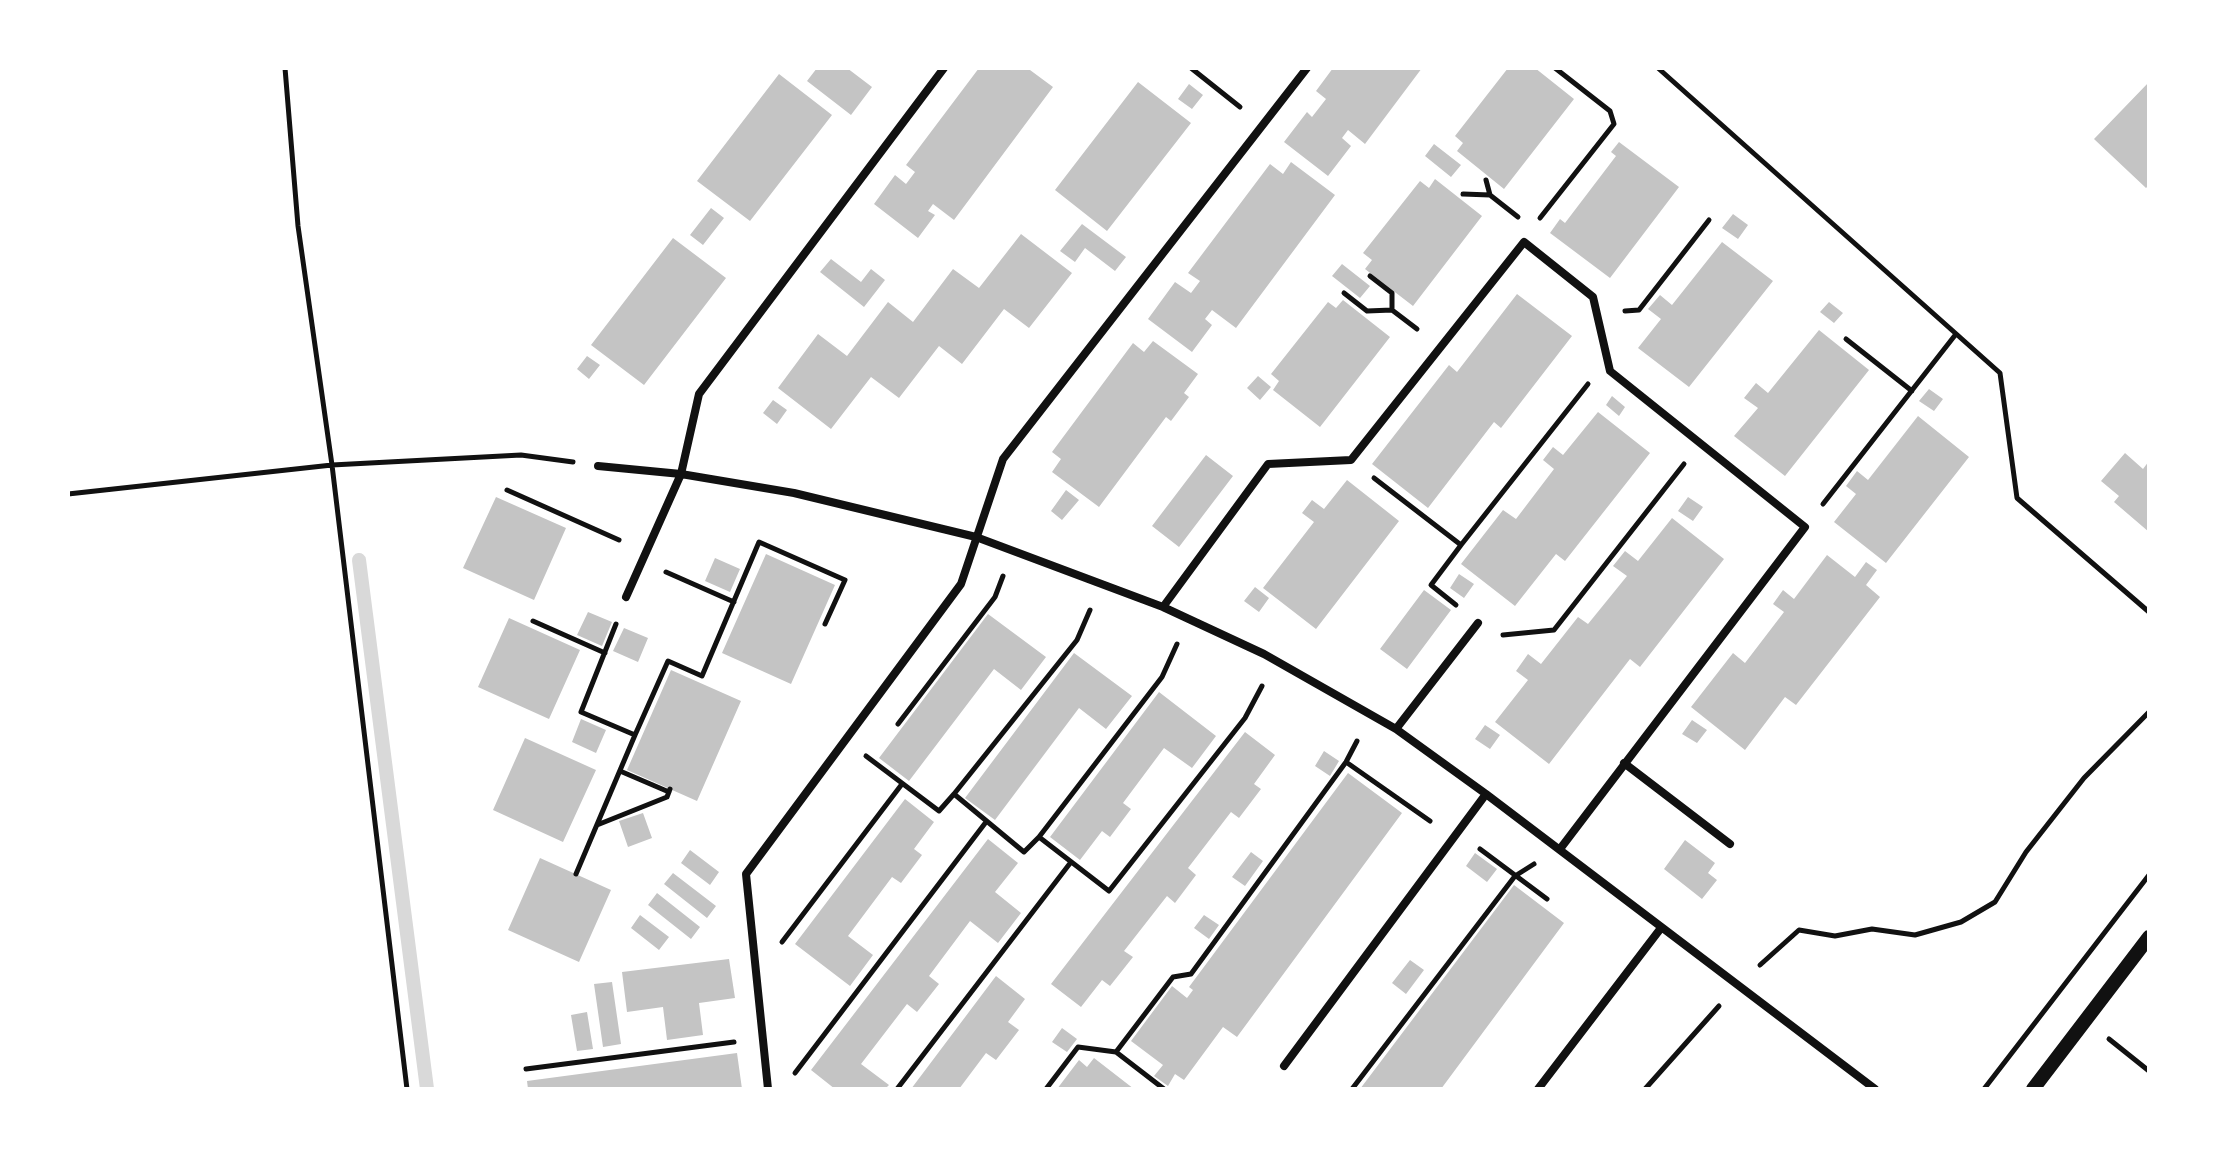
<!DOCTYPE html>
<style>
body{margin:0}
#map{position:relative;width:2217px;height:1157px;overflow:hidden;background:#fff;font-family:Signika,sans-serif}
canvas{display:block}
.frame{position:absolute;inset:0;border:70px solid #fff;pointer-events:none}
</style>
<div id="map">
<canvas width="2217" height="1157"></canvas>
<div class="frame"></div>
</div>
<script>
const c = document.querySelector('canvas').getContext('2d');
c.lineJoin = 'round';
function shape(rows) {
  const path = new Path2D();
  for (const r of rows) {
    path.moveTo(r[0], r[1]);
    for (let i = 2; i < r.length; i += 2) path.lineTo(r[i], r[i + 1]);
  }
  return path;
}
function strokePath(path, color, width, dash) {
  c.strokeStyle = color;
  c.lineWidth = width;
  c.lineCap = dash ? 'butt' : 'round';
  c.setLineDash(dash || []);
  c.stroke(path);
}
function fillPath(path, color) {
  c.fillStyle = color;
  c.fill(path, 'evenodd');
}
strokePath(shape([
 [359,560,427,1089]
]), '#d9d9d9', 14);
fillPath(shape([
 [817,68,847,68,872,87,851,115,807,81],
 [979,68,1031,68,1030,70,1053,87,954,220,933,204,928,211,935,215,918,238,874,204,895,175,906,184,915,172,906,165],
 [1333,68,1422,68,1365,144,1348,130,1342,138,1351,146,1328,176,1284,142,1307,112,1312,117,1326,99,1316,91],
 [1508,68,1520,70,1522,68,1535,68,1574,99,1504,189,1457,151,1463,143,1455,136],
 [779,74,832,115,750,221,697,181],
 [1138,82,1191,123,1107,231,1055,190],
 [2149,82,2149,185,2146,188,2094,139],
 [1189,84,1203,95,1192,109,1178,99],
 [1619,142,1679,187,1610,278,1550,233,1560,219,1565,223,1616,156,1611,152],
 [1434,144,1461,165,1451,177,1425,156],
 [1291,162,1335,195,1236,328,1212,310,1205,319,1212,325,1192,352,1148,319,1175,282,1191,293,1200,281,1188,273,1270,164,1283,174],
 [1435,179,1482,216,1413,306,1365,269,1372,260,1363,253,1420,181,1429,188],
 [711,208,724,218,703,245,690,235],
 [1733,214,1748,225,1738,239,1722,228],
 [1082,224,1126,257,1115,271,1085,248,1075,262,1060,251],
 [1021,234,1072,273,1029,328,1004,309,962,364,939,346,899,398,871,377,831,429,778,388,818,334,847,356,888,302,913,322,953,269,979,288],
 [673,238,726,278,644,385,591,345],
 [1722,242,1773,281,1689,387,1638,348,1661,319,1648,309,1660,295,1672,305],
 [831,259,861,282,871,269,885,280,864,307,820,272],
 [1342,264,1370,286,1360,298,1332,276],
 [1517,294,1572,336,1501,428,1494,422,1428,508,1372,464,1449,365,1457,372],
 [1343,300,1390,337,1320,427,1273,390,1279,381,1271,374,1328,302,1336,308],
 [1829,302,1843,313,1834,323,1820,312],
 [1819,330,1869,370,1785,476,1734,436,1758,408,1744,398,1756,383,1768,393],
 [1153,341,1198,374,1184,393,1189,397,1171,421,1166,417,1099,507,1052,472,1061,459,1052,452,1133,343,1144,352],
 [587,356,600,365,589,379,577,369],
 [1258,376,1271,387,1260,400,1247,388],
 [1929,389,1943,399,1934,411,1919,401],
 [1612,396,1625,407,1619,416,1606,405],
 [773,400,787,410,777,424,763,413],
 [1598,412,1650,453,1565,561,1556,554,1515,606,1461,564,1503,510,1516,519,1554,469,1543,460,1553,447,1563,455],
 [1918,416,1969,457,1886,563,1834,522,1856,494,1846,486,1857,471,1868,480],
 [2125,453,2143,469,2149,461,2149,532,2114,502,2119,496,2101,481],
 [1206,455,1233,476,1179,547,1152,526],
 [1347,480,1399,521,1316,629,1263,588,1314,522,1302,513,1312,500,1324,509],
 [1066,490,1079,500,1062,520,1051,511],
 [496,497,566,528,534,600,463,568],
 [1688,497,1703,507,1693,521,1678,511],
 [1672,518,1724,559,1640,667,1630,659,1549,764,1495,722,1528,680,1516,671,1528,654,1541,664,1578,617,1588,624,1627,576,1613,566,1625,551,1638,561],
 [766,554,835,585,791,684,722,653],
 [1827,555,1855,577,1866,562,1877,570,1866,585,1880,597,1796,705,1785,697,1745,750,1691,707,1733,653,1745,663,1784,612,1773,604,1783,590,1794,599],
 [715,558,740,569,730,592,705,581],
 [1459,574,1474,584,1464,598,1450,588],
 [1255,587,1269,598,1259,612,1244,601],
 [1424,590,1451,610,1407,669,1380,649],
 [588,612,612,622,602,646,577,635],
 [988,614,1046,657,1021,690,994,669,909,781,879,758],
 [509,618,580,650,549,719,478,687],
 [624,628,648,638,638,662,613,651],
 [1074,653,1132,696,1106,729,1079,708,995,820,965,798],
 [671,670,741,701,697,801,627,770],
 [1159,692,1216,736,1192,768,1164,748,1123,803,1131,809,1110,837,1102,831,1080,860,1050,837],
 [581,719,606,730,596,753,572,742],
 [1692,720,1707,730,1697,743,1682,734],
 [1485,725,1500,735,1490,749,1475,739],
 [1245,732,1275,755,1254,784,1261,789,1239,818,1231,812,1188,868,1196,875,1175,903,1167,896,1124,951,1133,957,1110,986,1102,980,1081,1007,1051,984],
 [525,738,596,770,563,842,493,810],
 [1324,751,1339,761,1330,776,1315,766],
 [1348,773,1402,813,1237,1037,1223,1027,1184,1080,1175,1074,1168,1086,1154,1076,1163,1065,1131,1041,1172,986,1187,998,1193,990,1189,987],
 [905,799,934,822,914,849,922,855,901,883,892,877,848,936,873,955,850,986,795,944],
 [643,813,652,838,628,847,619,821],
 [988,839,1018,863,995,892,1021,913,998,943,970,921,929,976,939,984,917,1012,907,1004,861,1064,889,1085,885,1089,835,1089,811,1070],
 [1685,840,1715,863,1708,873,1717,880,1702,899,1664,869],
 [690,850,719,872,710,885,681,863],
 [1251,852,1263,861,1245,886,1232,877],
 [1475,853,1497,869,1487,882,1466,866],
 [540,858,611,890,579,962,508,930],
 [673,873,716,906,707,918,664,884],
 [1514,885,1564,923,1441,1089,1360,1089],
 [657,893,700,927,691,939,648,905],
 [640,915,669,937,659,950,631,928],
 [1204,915,1219,925,1209,939,1194,928],
 [729,959,735,998,699,1003,703,1035,667,1040,663,1007,627,1012,622,972],
 [1410,960,1424,970,1406,994,1392,983],
 [996,976,1025,999,1008,1022,1019,1030,996,1060,986,1053,959,1089,911,1089],
 [612,982,621,1044,603,1047,594,984],
 [587,1012,593,1049,577,1051,571,1015],
 [1062,1028,1077,1039,1067,1052,1052,1042],
 [737,1053,742,1089,528,1089,527,1081],
 [1094,1058,1134,1089,1057,1089,1079,1060,1087,1067]
]), '#c4c4c4');
strokePath(shape([
 [285,68,298,226,332,465,407,1089],
 [1191,68,1240,107],
 [1658,68,2000,373,2017,498,2149,612],
 [1463,194,1490,195,1486,180],
 [1490,195,1518,217],
 [1540,218,1614,124,1610,111,1555,68],
 [1344,293,1367,311,1392,310,1392,293,1370,276],
 [1392,310,1417,329],
 [1625,311,1639,310,1709,220],
 [1846,339,1912,391],
 [1374,478,1461,545,1588,384],
 [507,490,619,540],
 [68,494,332,465,521,455,573,462],
 [1823,504,1956,334],
 [666,572,734,602],
 [1456,605,1431,585,1461,545],
 [533,621,605,653],
 [1503,635,1554,630,1684,464],
 [898,724,995,597,1003,576],
 [635,735,668,661,702,676,759,542,845,580,825,624],
 [866,756,939,811,954,794,1024,852,1039,837,1109,891,1245,718,1262,686],
 [1346,762,1430,821],
 [620,771,669,792],
 [954,794,1077,640,1090,610],
 [597,825,667,797,670,789],
 [1039,837,1162,677,1177,644],
 [1480,849,1547,899],
 [576,874,635,735,581,712,616,624],
 [782,942,902,784],
 [1760,965,1799,930,1835,936,1872,929,1915,935,1961,922,1995,902,2026,852,2084,778,2149,712],
 [2109,1039,2149,1071],
 [1116,1052,1173,977,1191,974,1346,762,1357,741],
 [526,1069,734,1042],
 [795,1073,986,822],
 [897,1089,1071,862],
 [1046,1089,1078,1047,1116,1052,1164,1089],
 [1352,1089,1515,876,1534,864],
 [1645,1089,1719,1006],
 [1984,1089,2149,875]
]), '#111', 5);
strokePath(shape([
 [598,466,681,474,794,493,976,537,1163,607,1264,654,1396,729,1486,794,1875,1089],
 [626,597,681,474,699,394,944,68],
 [1163,607,1268,464,1351,460,1524,242,1593,297,1610,371,1805,527,1560,849],
 [1396,729,1478,623],
 [1624,763,1730,844],
 [1284,1066,1486,794],
 [768,1089,746,874,961,584,1003,459,1307,68],
 [1538,1089,1661,928]
]), '#111', 8);
strokePath(shape([
 [2033,1089,2149,937]
]), '#111', 14);
</script>
